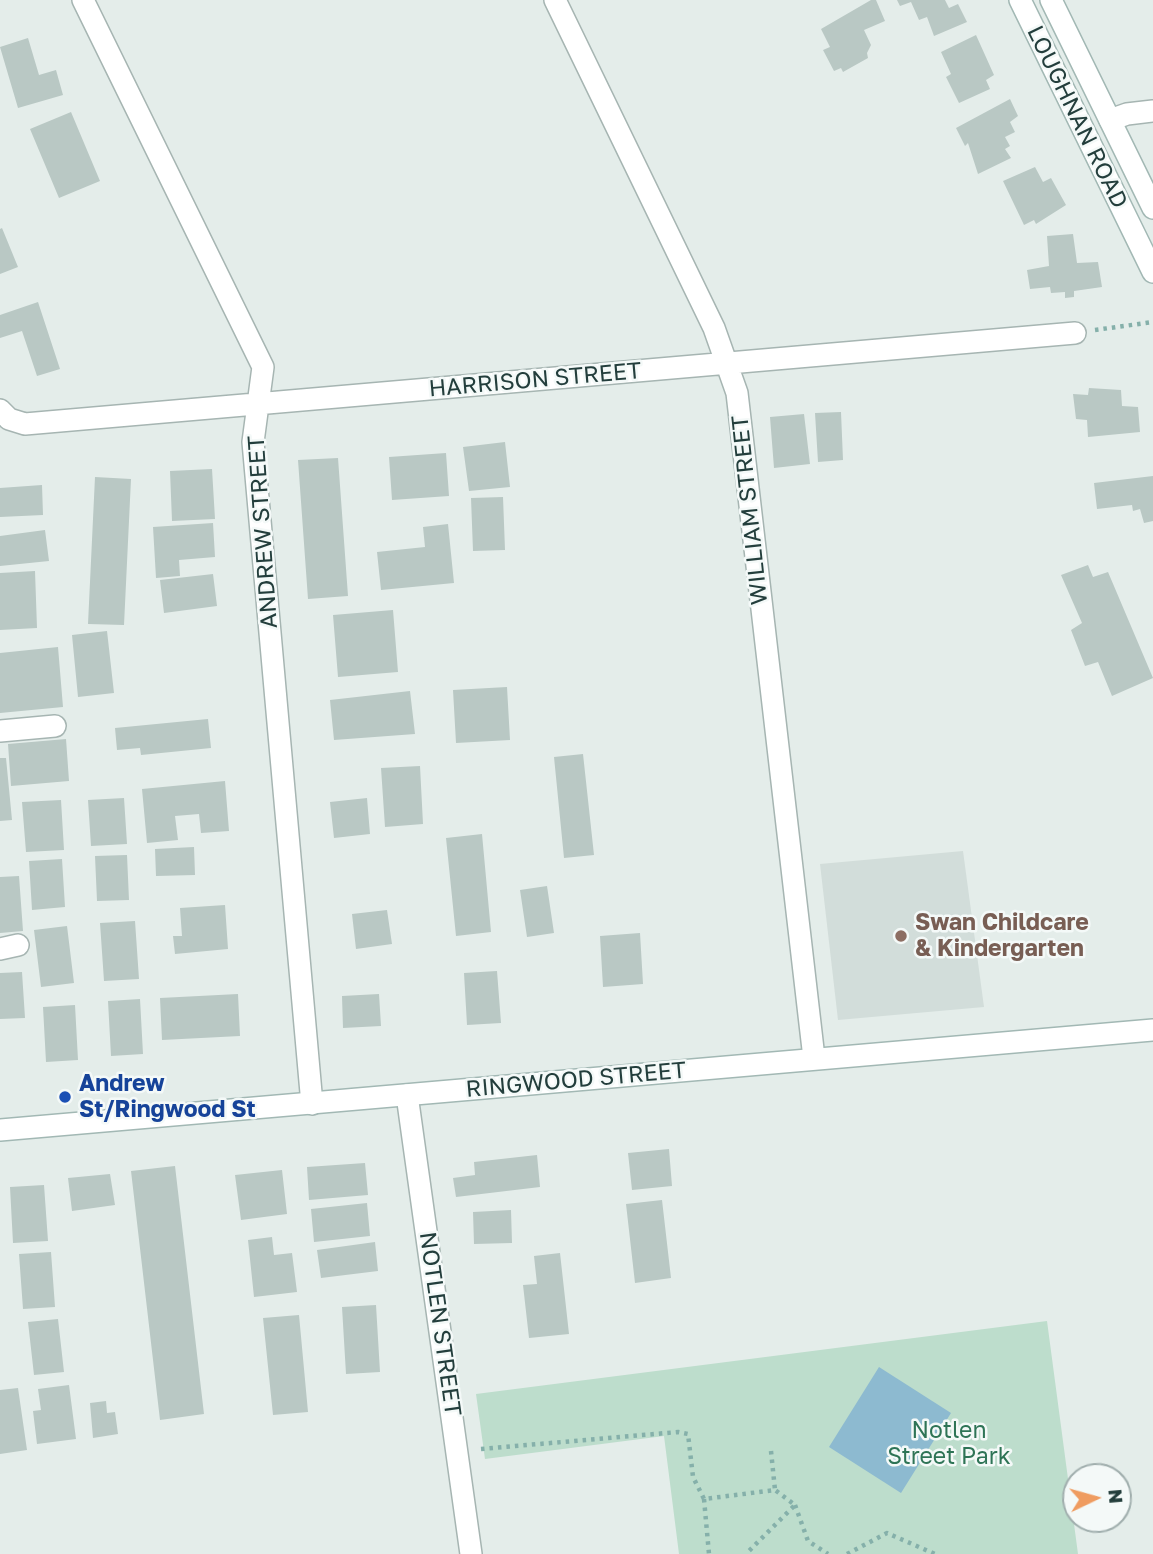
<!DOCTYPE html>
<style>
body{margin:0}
#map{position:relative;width:1153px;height:1554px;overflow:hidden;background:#e4edea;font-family:"Golos Text",sans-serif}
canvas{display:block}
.north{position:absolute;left:1062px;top:1463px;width:70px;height:70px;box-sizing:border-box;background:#f4f9f8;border:2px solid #a0aead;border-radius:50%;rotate:85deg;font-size:19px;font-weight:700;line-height:28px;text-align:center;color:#233e3c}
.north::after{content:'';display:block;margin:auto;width:24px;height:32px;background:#ef9c60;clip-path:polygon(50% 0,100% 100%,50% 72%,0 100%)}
</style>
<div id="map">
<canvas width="1153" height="1554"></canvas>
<div class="north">N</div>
</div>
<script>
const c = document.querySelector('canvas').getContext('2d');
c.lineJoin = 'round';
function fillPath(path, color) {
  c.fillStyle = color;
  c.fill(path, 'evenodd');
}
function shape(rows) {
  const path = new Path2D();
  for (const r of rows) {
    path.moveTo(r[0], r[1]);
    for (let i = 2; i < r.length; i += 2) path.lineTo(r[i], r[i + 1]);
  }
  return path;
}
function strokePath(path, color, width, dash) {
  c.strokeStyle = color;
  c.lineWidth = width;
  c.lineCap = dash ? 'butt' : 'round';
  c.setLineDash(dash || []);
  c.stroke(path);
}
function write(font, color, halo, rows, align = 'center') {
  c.font = font + ' "Golos Text",sans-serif';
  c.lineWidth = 5;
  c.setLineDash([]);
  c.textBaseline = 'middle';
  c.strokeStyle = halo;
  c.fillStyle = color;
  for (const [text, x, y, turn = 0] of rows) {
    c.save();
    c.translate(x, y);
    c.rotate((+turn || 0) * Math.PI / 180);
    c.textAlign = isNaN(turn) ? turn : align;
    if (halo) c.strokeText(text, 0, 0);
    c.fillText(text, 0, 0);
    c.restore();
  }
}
fillPath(shape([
 [963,851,984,1007,838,1020,820,864]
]), '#d2ddda');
fillPath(shape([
 [1047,1321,1078,1554,679,1554,664,1436,485,1459,476,1394]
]), '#bdddcc');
fillPath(shape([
 [879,1367,951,1413,901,1493,829,1447]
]), '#8dbad0');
fillPath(shape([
 [871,0,876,0,885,21,864,30,871,45,867,53,868,58,843,72,841,68,834,71,823,50,830,47,821,29],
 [897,0,945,0,949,8,958,4,967,22,934,36,927,17,919,20,911,2,900,6],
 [976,35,994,75,986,80,990,89,959,103,946,77,951,74,941,52],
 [28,38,39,75,56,70,63,95,18,108,0,47],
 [1010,99,1018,116,1010,122,1015,132,1005,137,1010,146,1005,149,1011,158,978,174,968,143,965,146,956,128],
 [71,112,100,181,59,198,30,129],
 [1035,167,1043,182,1051,178,1066,205,1036,224,1034,220,1024,225,1003,181],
 [2,228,18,267,0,274,0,229],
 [1073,234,1077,263,1098,262,1102,287,1074,291,1074,297,1065,298,1065,292,1051,293,1050,287,1030,289,1027,270,1049,266,1047,236],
 [38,302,60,369,37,376,22,331,0,338,0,315],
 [1089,388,1121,390,1122,406,1138,407,1140,432,1088,437,1087,420,1076,419,1073,394,1088,395],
 [841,412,843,460,818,462,815,413],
 [804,414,810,464,774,468,770,417],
 [505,442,510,487,469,491,463,447],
 [446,453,449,496,392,500,389,457],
 [338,458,348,596,308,599,298,460],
 [212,469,215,519,172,521,170,471],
 [1153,476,1153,521,1144,523,1140,509,1133,511,1132,505,1097,509,1094,483],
 [95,477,131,479,124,625,88,624],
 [42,485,43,515,0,517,0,488],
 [503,497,505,550,473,551,471,498],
 [213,523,215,557,179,560,180,576,156,578,153,527],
 [448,524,454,583,381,590,377,552,425,547,423,527],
 [45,530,49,561,0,566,0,536],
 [1088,565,1093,577,1108,572,1153,678,1112,696,1098,662,1085,666,1071,630,1082,623,1061,575],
 [35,571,37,628,0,630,0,573],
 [213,574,217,606,164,613,160,580],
 [393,610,398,672,338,677,333,615],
 [107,631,114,693,78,697,72,635],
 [58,647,63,707,0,713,0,653],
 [507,687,510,740,456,743,453,690],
 [410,691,415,734,334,740,330,700],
 [208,719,211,748,141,755,140,748,117,750,115,728],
 [66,739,69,781,11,786,8,744],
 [583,754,594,855,564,858,554,757],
 [0,758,6,758,12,820,0,821],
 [420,766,423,824,385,827,381,768],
 [225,781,229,831,201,833,199,814,175,816,178,840,147,843,142,789],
 [124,798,127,844,91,846,88,800],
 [367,798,370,834,334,838,330,802],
 [61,800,64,850,26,852,22,802],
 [482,834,491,932,456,936,446,838],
 [194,847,195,875,156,876,155,849],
 [127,855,129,900,97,901,95,856],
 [62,859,65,907,32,910,29,861],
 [19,876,23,931,0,933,0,877],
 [547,886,554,933,527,937,520,890],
 [225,905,228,949,175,954,173,936,182,936,180,908],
 [387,910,392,944,356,949,352,914],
 [135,921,139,979,104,981,100,923],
 [67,926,74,983,41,987,34,930],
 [640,933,643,984,603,987,600,936],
 [497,971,501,1023,467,1025,464,973],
 [22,972,25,1018,0,1019,0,973],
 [238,994,240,1036,162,1040,160,998],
 [379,994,381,1026,343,1028,342,996],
 [140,999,143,1054,111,1056,108,1001],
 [75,1005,78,1060,46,1062,43,1007],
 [669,1149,672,1186,632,1190,628,1153],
 [537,1155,540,1187,456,1197,453,1178,475,1175,474,1162],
 [365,1163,368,1195,309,1200,307,1167],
 [175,1166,204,1414,160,1420,131,1171],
 [282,1170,287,1214,241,1220,235,1175],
 [110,1174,115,1205,72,1211,68,1178],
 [44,1185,48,1241,13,1243,10,1187],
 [662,1200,671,1278,635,1283,626,1204],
 [367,1203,370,1236,314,1242,311,1209],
 [511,1210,512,1243,474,1244,473,1212],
 [272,1237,274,1255,292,1253,297,1292,254,1297,248,1240],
 [375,1242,378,1271,321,1278,317,1250],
 [51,1252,55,1307,23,1309,19,1254],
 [560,1253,569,1334,529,1338,523,1285,537,1284,534,1256],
 [376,1305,380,1372,346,1374,342,1307],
 [299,1315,308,1412,273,1415,263,1318],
 [58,1319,64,1372,34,1375,28,1322],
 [69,1385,76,1439,37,1444,33,1411,41,1410,38,1389],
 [18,1388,27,1450,0,1454,0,1390],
 [106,1401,107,1413,115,1412,118,1434,93,1438,90,1403]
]), '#b9c8c4');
const street = shape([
 [83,0,263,367,253,442,312,1104],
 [555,0,714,328,737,393,814,1058],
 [1110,120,1127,114,1153,111],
 [0,410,9,419,25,424,1075,333],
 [0,731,55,726],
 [0,949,18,945],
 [407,1095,471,1554]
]);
const secondary = shape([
 [1020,0,1153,272],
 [1051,0,1153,208],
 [0,1130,1153,1030]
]);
strokePath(street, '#a6b5b2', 24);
strokePath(secondary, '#a2b8b4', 24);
strokePath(shape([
 [1095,330,1153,322],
 [481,1449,678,1432,688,1434,693,1477,704,1499,775,1490,795,1505,746,1554],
 [771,1451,775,1490],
 [704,1499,709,1554],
 [795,1505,808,1541,828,1554],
 [847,1554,887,1533,935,1554]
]), '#85b0aa', 4.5, [3.5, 5]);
strokePath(street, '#fff', 21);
strokePath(secondary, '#fff', 21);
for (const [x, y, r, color] of [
 [901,936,7,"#8d6e63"],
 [65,1097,7,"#1a4fb4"]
]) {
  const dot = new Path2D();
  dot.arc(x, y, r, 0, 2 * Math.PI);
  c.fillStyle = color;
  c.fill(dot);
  strokePath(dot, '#f4f9f8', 2.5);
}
write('23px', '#233e3c', '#f4f9f8', [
 ["LOUGHNAN ROAD",1077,117,64],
 ["HARRISON STREET",535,380,-5],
 ["WILLIAM STREET",750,510,-96],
 ["ANDREW STREET",263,532,-94],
 ["RINGWOOD STREET",576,1080,-5],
 ["NOTLEN STREET",440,1324,82]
]);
write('bold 23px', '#785e54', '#f4f9f8', [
 ["Swan Childcare",915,923],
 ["& Kindergarten",915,949]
], 'left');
write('bold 23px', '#164399', '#f4f9f8', [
 ["Andrew",79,1084],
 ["St/Ringwood St",79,1110]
], 'left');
write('23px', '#2e7456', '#f4f9f8', [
 ["Notlen",949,1431],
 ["Street Park",949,1457]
]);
</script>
